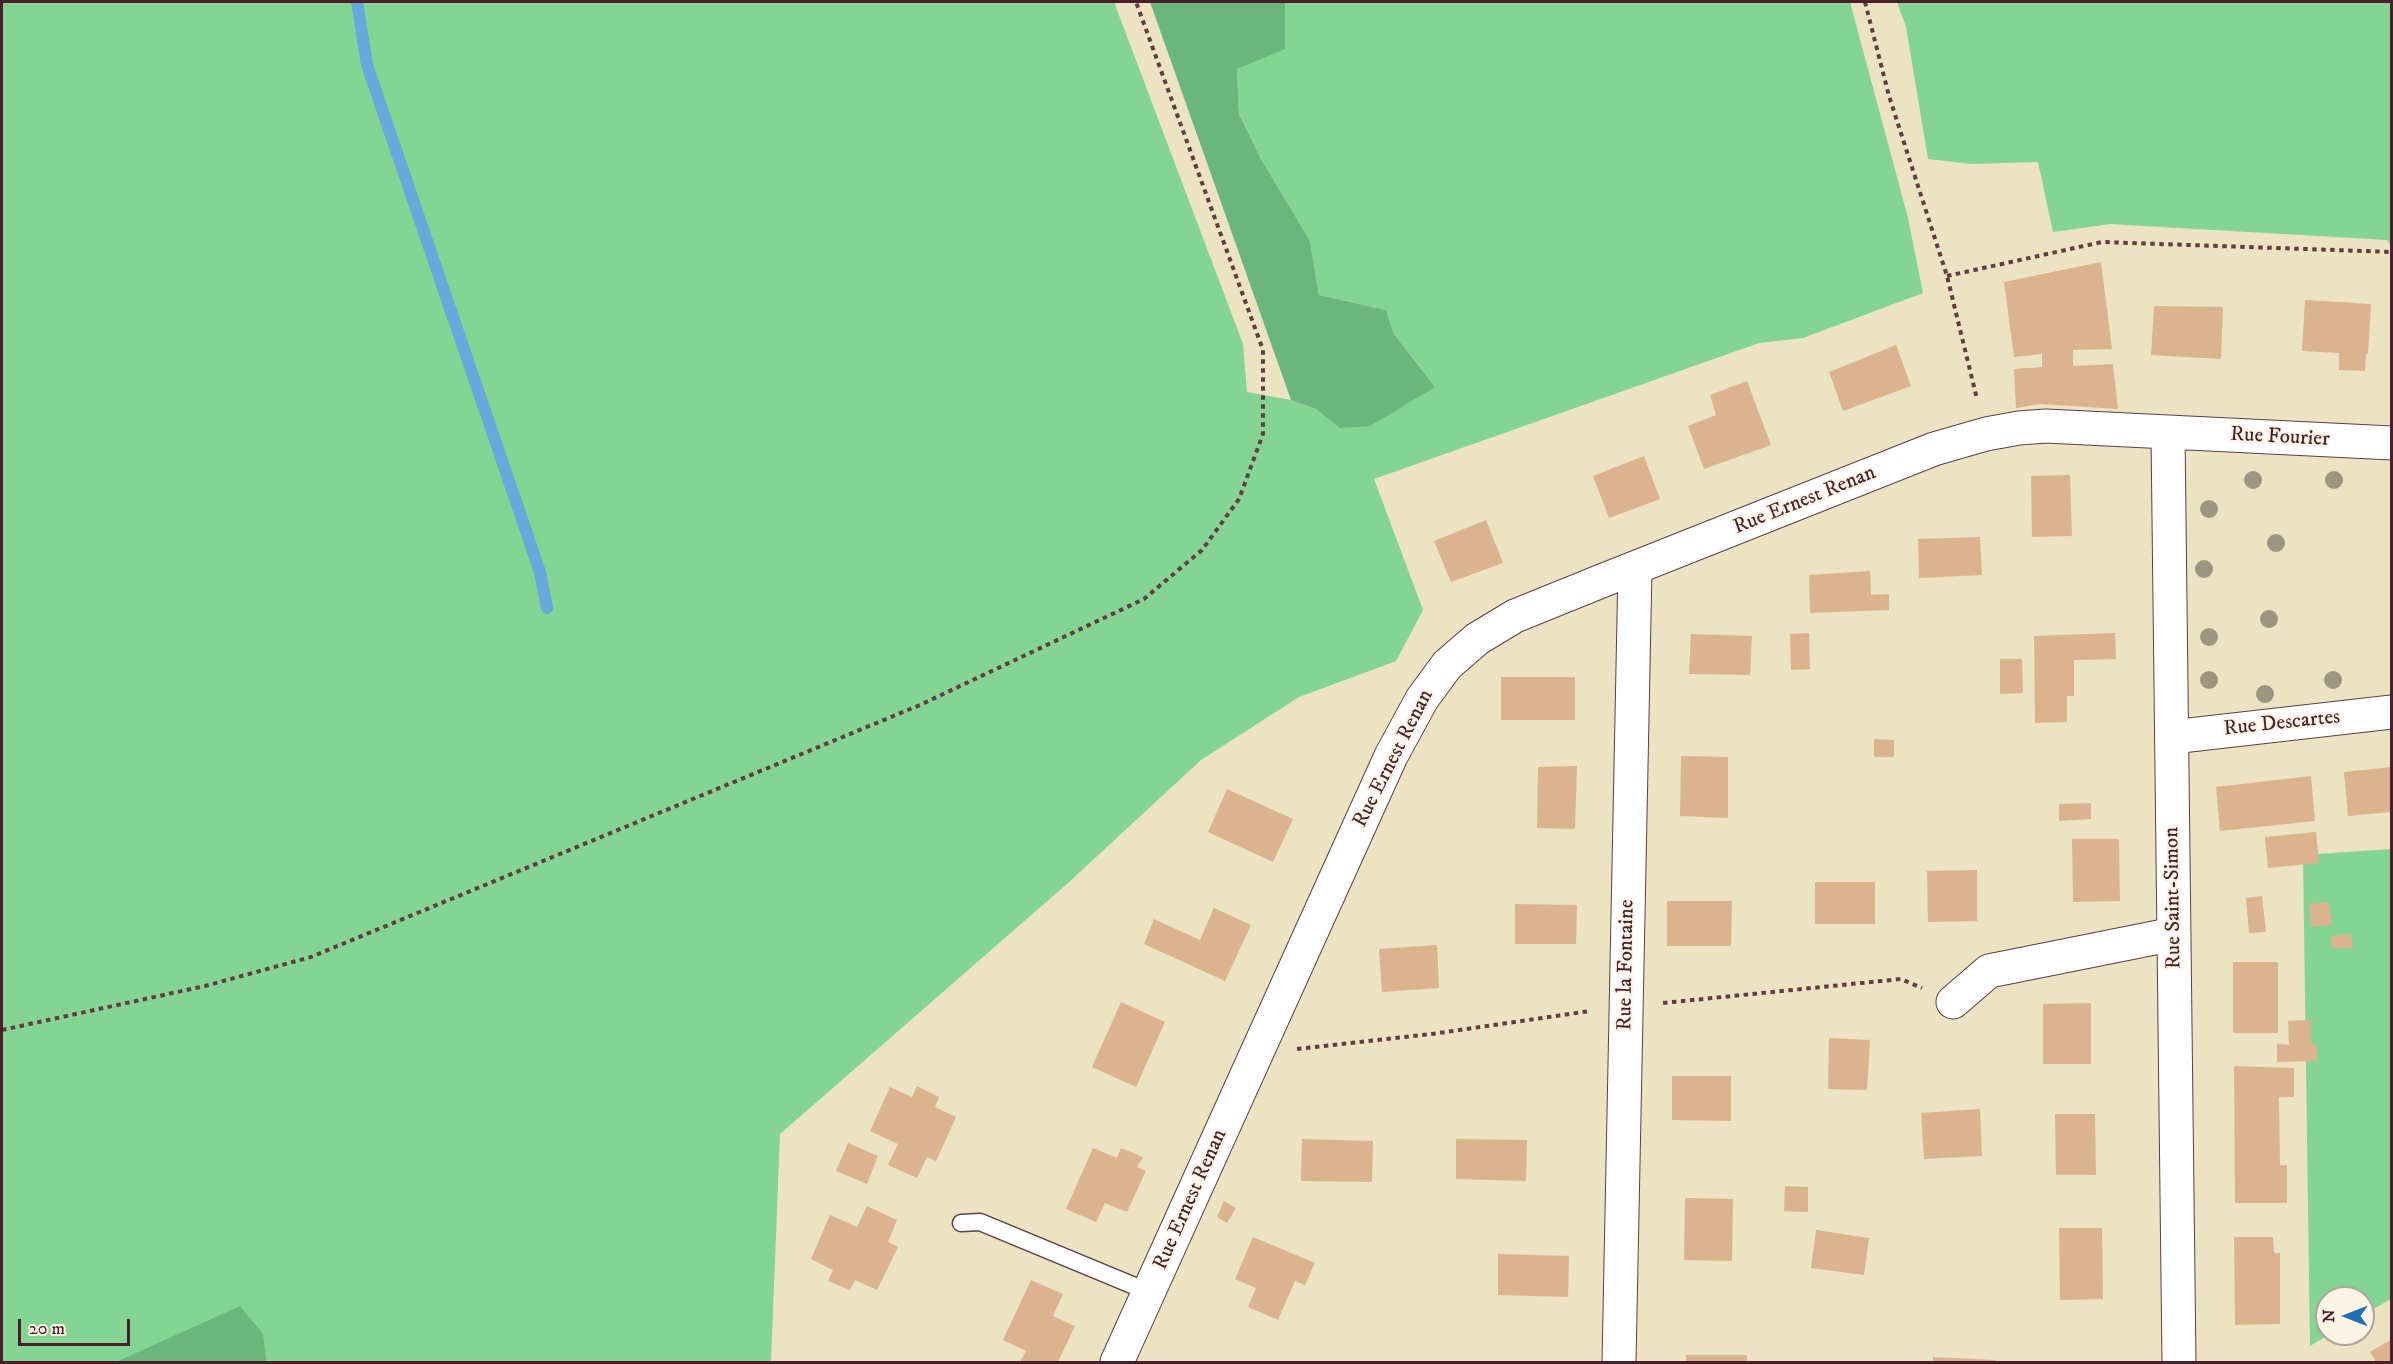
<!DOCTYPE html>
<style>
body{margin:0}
#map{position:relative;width:2393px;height:1364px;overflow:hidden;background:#ebe3c2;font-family:"IM FELL DW Pica",serif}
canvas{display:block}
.frame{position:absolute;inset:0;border:3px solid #4a1f2b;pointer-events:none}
.north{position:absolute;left:2315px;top:1286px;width:60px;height:60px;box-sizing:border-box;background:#fcf5e5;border:2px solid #b59f9b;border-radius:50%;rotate:270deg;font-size:16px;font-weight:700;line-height:24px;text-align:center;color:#4a1f2b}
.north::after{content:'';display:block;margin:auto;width:21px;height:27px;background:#1f6fb2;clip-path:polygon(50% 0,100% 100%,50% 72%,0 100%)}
.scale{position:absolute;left:18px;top:1319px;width:112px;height:27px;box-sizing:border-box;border:3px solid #4a1f2b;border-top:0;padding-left:8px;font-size:18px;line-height:21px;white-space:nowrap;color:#4a1f2b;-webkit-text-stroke:4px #fcf5e5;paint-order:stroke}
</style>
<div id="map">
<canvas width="2393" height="1364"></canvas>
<div class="frame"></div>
<div class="north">N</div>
<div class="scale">20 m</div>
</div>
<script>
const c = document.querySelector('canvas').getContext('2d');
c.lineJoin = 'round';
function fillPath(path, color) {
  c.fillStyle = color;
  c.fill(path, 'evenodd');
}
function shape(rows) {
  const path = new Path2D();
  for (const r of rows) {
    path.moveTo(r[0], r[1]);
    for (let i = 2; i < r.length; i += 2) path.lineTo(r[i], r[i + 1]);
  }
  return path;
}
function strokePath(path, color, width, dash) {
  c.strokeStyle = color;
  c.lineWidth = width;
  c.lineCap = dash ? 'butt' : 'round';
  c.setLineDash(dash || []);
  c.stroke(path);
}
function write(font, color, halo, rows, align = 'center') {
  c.font = font + ' "IM FELL DW Pica",serif';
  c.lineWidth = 4.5;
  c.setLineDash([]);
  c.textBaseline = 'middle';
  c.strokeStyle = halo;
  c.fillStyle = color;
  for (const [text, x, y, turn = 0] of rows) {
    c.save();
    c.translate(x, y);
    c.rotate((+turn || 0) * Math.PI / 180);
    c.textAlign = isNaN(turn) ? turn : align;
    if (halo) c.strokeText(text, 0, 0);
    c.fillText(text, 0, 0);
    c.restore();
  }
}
fillPath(shape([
 [2,2,1114,2,1243,344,1247,392,1291,400,1316,409,1339,428,1435,387,1394,334,1386,310,1319,295,1310,241,1261,159,1239,114,1237,69,1285,4,1283,2,1850,2,1908,218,1923,293,1803,338,1759,343,1374,479,1423,610,1396,661,1299,697,1201,760,1068,883,780,1134,771,1362,2,1362],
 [1897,2,2391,2,2391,246,2387,240,2110,224,2053,232,2038,162,1972,164,1928,159,1906,27],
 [2391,849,2391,1299,2363,1315,2363,1298,2327,1298,2327,1334,2330,1334,2310,1346,2303,855]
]), '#84d493');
fillPath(shape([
 [1150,2,1283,2,1285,4,1285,49,1237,69,1239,114,1261,159,1310,241,1319,295,1386,310,1394,334,1435,387,1370,426,1339,428,1316,409,1291,400],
 [240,1306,263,1334,266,1360,263,1362,116,1362]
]), '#6bb67d');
strokePath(shape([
 [357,2,367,65,540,572,547,608]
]), '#69a8db', 12);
fillPath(shape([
 [2101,262,2112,349,2073,350,2073,366,2113,364,2118,409,2041,404,2016,408,2014,369,2042,367,2042,354,2014,357,2004,282],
 [2305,300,2371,304,2368,354,2366,354,2365,371,2339,370,2339,353,2302,351],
 [2154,306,2223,307,2221,359,2151,355],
 [1896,345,1911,386,1843,411,1829,372],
 [1747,381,1771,445,1704,469,1688,426,1716,415,1710,395],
 [1644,456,1660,499,1609,518,1593,476],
 [2070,475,2072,536,2032,537,2031,476],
 [1486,520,1503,563,1451,582,1434,541],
 [1980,537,1982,575,1919,578,1918,539],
 [1870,571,1871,595,1889,594,1889,610,1810,613,1809,575],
 [1809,633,1810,669,1791,670,1790,634],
 [2115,633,2116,659,2074,660,2074,696,2067,696,2067,722,2035,723,2034,636],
 [1691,634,1752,636,1750,675,1689,674],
 [2000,659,2022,659,2023,693,2000,694],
 [1501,677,1575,677,1575,720,1501,720],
 [1874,739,1894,740,1894,757,1874,757],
 [1681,756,1728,757,1728,818,1680,816],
 [1577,766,1575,829,1537,828,1538,767],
 [2392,767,2392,812,2348,816,2344,772],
 [2311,776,2315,821,2220,831,2216,787],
 [1227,789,1293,819,1273,862,1208,832],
 [2091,803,2091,819,2059,821,2059,804],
 [2316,832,2319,863,2268,868,2265,837],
 [2072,839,2119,839,2120,901,2073,902],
 [1977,870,1977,921,1928,922,1927,871],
 [1815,882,1875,882,1875,924,1815,924],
 [2262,896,2266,932,2249,933,2246,898],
 [1667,901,1732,901,1731,946,1667,946],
 [2329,902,2332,925,2311,927,2309,904],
 [1515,904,1577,905,1576,944,1515,944],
 [1214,908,1251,925,1225,981,1144,944,1154,919,1200,940],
 [2351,934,2353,948,2332,948,2331,936],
 [1437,945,1439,988,1382,992,1379,949],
 [2233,962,2278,962,2278,1033,2233,1033],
 [1121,1002,1165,1022,1136,1087,1092,1067],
 [2091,1003,2091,1064,2043,1064,2043,1004],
 [2311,1020,2311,1044,2317,1045,2317,1061,2277,1062,2277,1044,2289,1045,2288,1021],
 [1829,1038,1870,1040,1867,1090,1828,1089],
 [2234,1066,2294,1068,2294,1097,2279,1097,2280,1165,2287,1165,2287,1203,2235,1203],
 [1672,1076,1731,1076,1731,1121,1672,1120],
 [917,1086,939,1097,935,1107,956,1117,936,1161,927,1157,917,1178,888,1165,898,1144,870,1131,890,1087,912,1097],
 [1980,1109,1982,1156,1924,1159,1921,1113],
 [2055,1114,2095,1114,2096,1175,2056,1175],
 [1302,1139,1373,1141,1372,1182,1301,1181],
 [1456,1139,1527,1140,1526,1181,1456,1179],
 [848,1143,878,1156,867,1184,836,1171],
 [1093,1148,1117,1158,1121,1148,1143,1157,1137,1167,1146,1171,1127,1212,1105,1203,1096,1222,1066,1209],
 [1785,1186,1808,1187,1808,1212,1784,1211],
 [1685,1198,1733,1199,1732,1261,1684,1260],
 [1224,1201,1236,1208,1227,1223,1217,1217],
 [867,1206,897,1220,888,1242,898,1247,877,1290,855,1280,850,1290,828,1281,833,1270,811,1259,830,1215,857,1227],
 [2059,1228,2102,1228,2103,1299,2060,1300],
 [1816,1230,1869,1238,1864,1275,1811,1268],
 [1253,1237,1315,1263,1305,1285,1295,1281,1278,1320,1248,1307,1256,1288,1235,1279],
 [2234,1237,2273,1237,2274,1253,2280,1253,2280,1324,2235,1325],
 [1498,1254,1569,1256,1568,1297,1498,1295],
 [1031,1280,1063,1294,1053,1316,1075,1326,1058,1362,1020,1362,1026,1351,1003,1340],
 [2392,1339,2392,1362,2376,1362,2370,1352],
 [1686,1355,1747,1355,1747,1362,1686,1362],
 [1933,1357,1996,1360,1995,1362,1933,1362]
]), '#dbb38f');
const service = shape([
 [961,1223,980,1222,1149,1292]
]);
const minor = shape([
 [2168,433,2179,1362],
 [2172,737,2392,712],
 [1953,1002,1989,971,2174,934],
 [1117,1362,1391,756,1422,699,1447,665,1477,639,1515,616,1604,580,1934,449,1986,434,2019,428,2046,426,2392,443],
 [1619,1362,1635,568]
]);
strokePath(service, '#623c42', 19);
strokePath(minor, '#623c42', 35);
strokePath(shape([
 [1865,2,1889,96,1947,276,1977,399],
 [1947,276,2102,242,2392,252],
 [1663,1003,1901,979,1922,988],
 [2,1030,205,986,311,957,920,705,1144,599,1202,550,1239,499,1263,434,1263,350,1136,2],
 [1297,1049,1432,1034,1590,1011]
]), '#623c42', 4, [4.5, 4.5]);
strokePath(service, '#fff', 16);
strokePath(minor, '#fff', 33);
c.fillStyle = '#9c9580';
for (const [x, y] of [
 [2253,480],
 [2334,480],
 [2209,509],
 [2276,543],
 [2204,569],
 [2269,619],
 [2209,637],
 [2209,680],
 [2333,680],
 [2265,694]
]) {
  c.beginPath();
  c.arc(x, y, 9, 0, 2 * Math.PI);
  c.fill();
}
write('21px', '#4a1f2b', '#fcf5e5', [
 ["Rue Fourier",2280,438,3],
 ["Rue Ernest Renan",1805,501,-22],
 ["Rue Descartes",2282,724,-6],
 ["Rue Ernest Renan",1394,759,-63],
 ["Rue Saint-Simon",2174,898,-91],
 ["Rue la Fontaine",1627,965,-89],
 ["Rue Ernest Renan",1191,1200,-66]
]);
</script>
